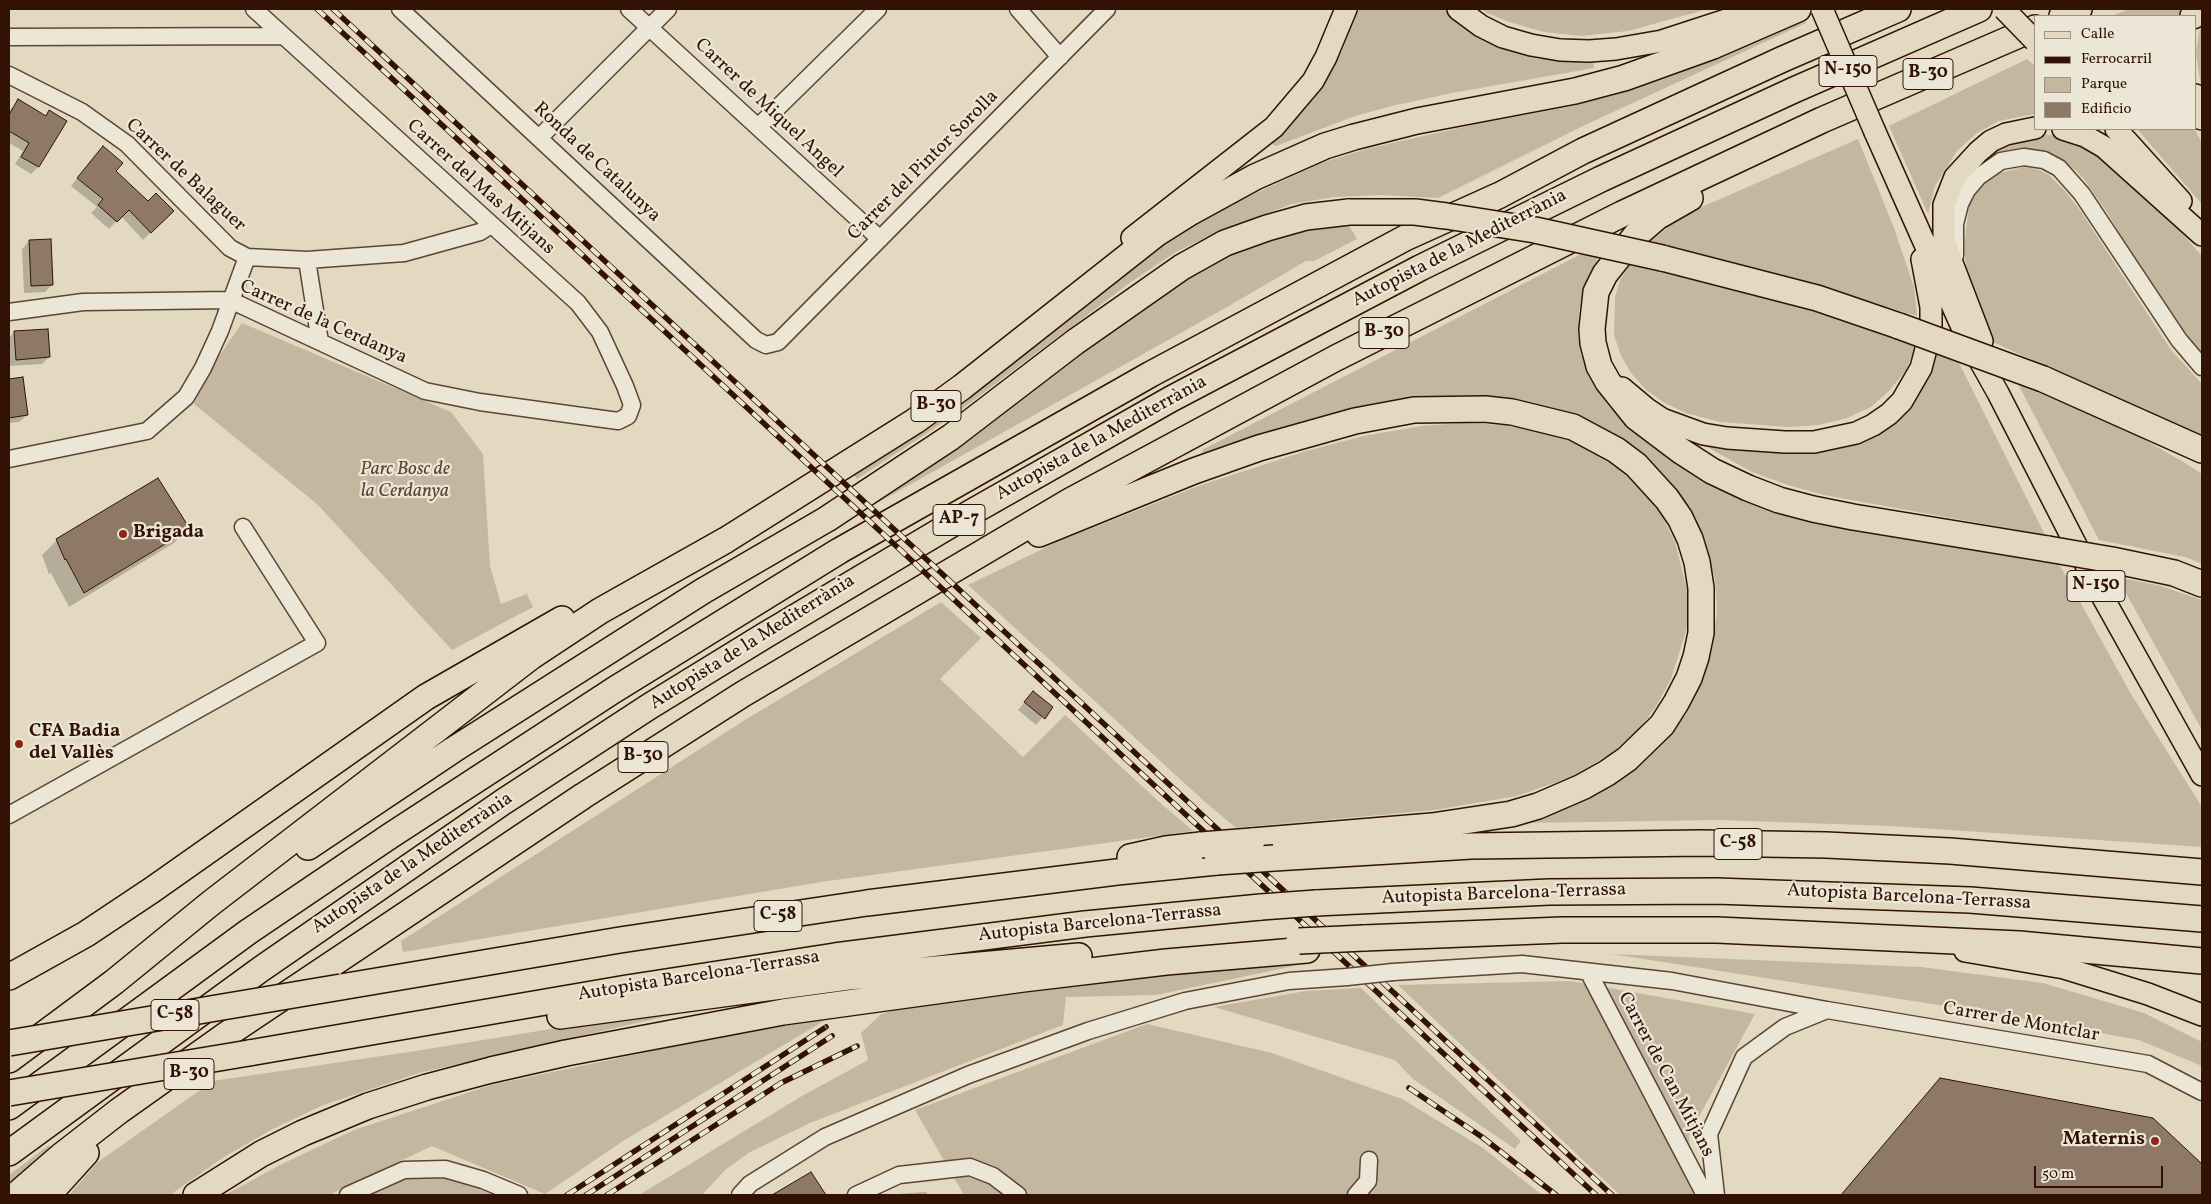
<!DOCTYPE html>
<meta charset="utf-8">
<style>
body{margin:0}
#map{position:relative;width:2211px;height:1204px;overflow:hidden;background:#e2d9c0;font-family:Vollkorn,serif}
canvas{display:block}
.frame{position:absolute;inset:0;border:10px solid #321204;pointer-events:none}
.legend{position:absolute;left:2034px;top:15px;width:162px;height:115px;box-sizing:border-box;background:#ece6d6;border:1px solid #a29182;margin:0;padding:6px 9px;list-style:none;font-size:15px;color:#321204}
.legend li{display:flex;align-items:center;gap:10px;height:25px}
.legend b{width:25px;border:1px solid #a29182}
.scale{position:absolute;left:2034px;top:1166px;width:129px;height:22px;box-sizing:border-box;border:2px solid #321204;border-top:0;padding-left:6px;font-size:15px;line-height:18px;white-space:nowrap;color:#321204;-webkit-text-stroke:4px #ece6d6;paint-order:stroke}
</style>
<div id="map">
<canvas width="2211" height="1204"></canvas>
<div class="frame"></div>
<ul class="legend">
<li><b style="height:6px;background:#e2d9c0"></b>Calle</li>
<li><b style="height:6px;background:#321204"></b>Ferrocarril</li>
<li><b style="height:14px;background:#c4b7a0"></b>Parque</li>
<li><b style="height:14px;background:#8e7966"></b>Edificio</li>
</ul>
<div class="scale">50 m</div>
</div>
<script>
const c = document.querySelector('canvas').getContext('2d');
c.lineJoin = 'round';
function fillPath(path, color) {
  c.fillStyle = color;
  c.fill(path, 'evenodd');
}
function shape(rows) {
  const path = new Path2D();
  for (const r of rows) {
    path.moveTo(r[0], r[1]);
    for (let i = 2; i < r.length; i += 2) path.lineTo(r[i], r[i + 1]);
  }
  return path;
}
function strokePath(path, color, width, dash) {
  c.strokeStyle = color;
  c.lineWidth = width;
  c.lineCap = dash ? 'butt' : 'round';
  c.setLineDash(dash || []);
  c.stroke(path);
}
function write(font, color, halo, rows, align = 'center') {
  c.font = font + ' Vollkorn,serif';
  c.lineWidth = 4.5;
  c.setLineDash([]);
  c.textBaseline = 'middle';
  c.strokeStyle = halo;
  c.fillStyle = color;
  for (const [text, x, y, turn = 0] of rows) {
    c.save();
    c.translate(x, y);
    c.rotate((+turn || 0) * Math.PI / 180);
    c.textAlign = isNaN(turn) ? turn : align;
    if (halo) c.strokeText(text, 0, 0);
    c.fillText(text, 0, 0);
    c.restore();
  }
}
fillPath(shape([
 [1358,9,1444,9,1468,30,1503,48,1537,59,1593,61,1594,68,1452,93,1392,106,1355,116,1276,146,1271,143,1323,85,1342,51],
 [1482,9,1708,9,1628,31,1581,36,1544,32,1509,22,1487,13],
 [2129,9,2186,9,2183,16,2112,16],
 [1803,16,1806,23,1585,125,1438,198,1380,195,1334,197,1292,204,1211,235,1176,252,1131,282,958,412,929,432,857,479,853,474,1185,229,1224,208,1321,163,1370,148,1477,124,1574,106,1642,85],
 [2200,27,2202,31,2202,93,2196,53],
 [2027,59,2035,66,2035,114,1999,121,1977,133,1957,151,1935,186,1928,214,1889,126],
 [2137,129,2195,129,2202,144,2202,204],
 [2040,134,2061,136,2095,149,2157,205,2202,256,2202,354,2177,324,2130,252,2108,214,2083,178,2075,170,2051,155,2025,148,2000,153,1979,165,1997,145],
 [1858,139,1894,228,1914,287,1917,316,1843,294,1651,241,1670,226,1697,209],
 [2023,167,2037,169,2049,175,2064,190,2080,210,2171,350,2202,384,2202,439,2120,399,1990,341,1967,273,1964,249,1969,204,1976,191,1984,182,1997,174],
 [1347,222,1357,239,1314,261,1306,261,1227,307,879,502,873,497,1071,356,1206,263,1303,227],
 [1583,253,1599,257,1583,287,1579,311,1578,333,1581,354,1590,377,1608,405,1632,429,1689,471,1823,524,1880,535,2058,562,2131,694,2202,807,2202,847,1891,826,1719,820,1527,823,1529,819,1605,786,1642,764,1667,740,1687,713,1703,679,1713,646,1717,610,1715,579,1702,533,1676,490,1657,469,1533,406,1271,433,1204,454,1202,450],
 [1631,263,1789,302,1916,346,1906,370,1890,390,1871,407,1847,418,1819,425,1788,427,1720,422,1686,413,1665,403,1646,390,1631,373,1621,356,1614,335,1615,297,1620,280],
 [242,323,451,412,483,454,490,566,501,604,527,594,533,607,452,650,317,504,194,404,209,356,217,359],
 [1937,354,1958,361,2045,535,1824,495,1788,485,1752,472,1698,442,1755,451,1786,453,1817,451,1868,440,1888,428,1904,413,1928,378],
 [2018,384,2129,431,2182,461,2202,474,2202,564,2185,557,2099,540],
 [1463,423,1501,425,1537,431,1566,439,1594,452,1622,471,1646,495,1662,516,1675,542,1688,594,1687,628,1671,679,1657,705,1640,728,1612,753,1571,777,1517,796,1435,810,1236,828,1205,802,968,585,1057,542,1201,485,1303,452,1363,436,1421,426],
 [2117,577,2161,586,2202,600,2202,730],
 [941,602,981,638,940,679,1023,757,1065,715,1157,800,1193,831,821,882,403,952,401,941,745,720],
 [1611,954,1921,967,2043,983,2144,1013,2202,1042,2202,1066,2139,1040,1990,1013],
 [1299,965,1156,995,1066,997,1063,1025,810,1123,750,1152,725,1170,702,1195,639,1195,802,1096,868,1060,861,1033,880,1015,896,1009,1107,979],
 [1570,981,1755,1014,1689,1135,1693,1195,1620,1195,1398,985],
 [1361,988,1521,1141,1515,1149,1413,1079,1395,1060,1214,1007,1306,991],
 [710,1003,711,1006,419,1073,321,1106,271,1130,224,1157,170,1195,69,1195,98,1162,213,1081,422,1050],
 [829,1018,623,1141,545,1194,432,1146,329,1195,225,1195,280,1165,354,1130,491,1085,704,1040],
 [1147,1024,1272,1053,1402,1099,1483,1148,1542,1195,964,1195,915,1110],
 [49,1145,53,1152,9,1189,9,1175],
 [415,1175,451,1179,495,1195,373,1195]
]), '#c4b7a0');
fillPath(shape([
 [18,101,45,117,50,112,65,121,38,167,31,174,15,164,23,151,9,143,9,111],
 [96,155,148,203,173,211,143,240,121,216,109,229,91,213,97,207,71,186],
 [29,241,52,285,45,292,24,293,22,249],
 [14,332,49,357,42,364,9,366,9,338],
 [22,378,27,415,19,422,9,423,9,380],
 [189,528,174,543,69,607,51,573,49,574,42,555,57,540],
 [1026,700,1051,707,1036,725,1018,710],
 [1929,1091,2153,1119,2202,1164,2202,1195,1841,1195],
 [926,1192,928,1195,882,1195,883,1195]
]), '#0003');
const building = shape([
 [18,99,46,116,49,110,67,121,39,167,21,157,29,143,9,131,9,115,18,99],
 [103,146,123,163,116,171,148,201,156,193,174,211,151,233,129,210,117,222,98,205,103,199,77,178,103,146],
 [51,239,53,285,31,286,29,240,51,239],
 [48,329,50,357,16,360,14,331,48,329],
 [23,377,28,415,9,418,9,379,23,377],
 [158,478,190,529,84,593,66,559,65,560,56,539,158,478],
 [1033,691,1053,707,1045,719,1024,702,1033,691],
 [1940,1078,2153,1118,2202,1164,2202,1195,1841,1195,1940,1078],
 [811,1172,826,1195,772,1195,811,1172]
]);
fillPath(building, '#8e7966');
strokePath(building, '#321204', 1);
const minor = shape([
 [400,9,756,340,766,345,778,342,1107,9],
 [629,9,880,239],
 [1018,9,1060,57],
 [9,37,283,36],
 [9,75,82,112,127,144,230,248,247,257,307,260,404,253,480,232,491,225],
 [758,127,878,9],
 [539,138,668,9],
 [1955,256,1955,224,1960,204,1967,190,1978,177,2001,161,2024,157,2044,160,2059,168,2082,194,2179,340,2202,367],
 [307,260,320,342],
 [9,312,83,302,230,300,425,391,480,402,618,421,628,416,632,405,625,386,600,332,578,303,254,9],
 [9,459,147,431,186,397,203,368,220,331,247,257],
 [9,815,317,643,243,527],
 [1393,972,1522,964,1672,981,1827,1010],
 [1589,973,1705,1195],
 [348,1195,404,1170,445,1169,483,1180,519,1195],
 [740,1195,750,1184,825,1137,968,1075,1088,1031,1185,1001,1289,981,1347,977],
 [856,1195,899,1175,970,1167,993,1176,1018,1195],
 [1356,1195,1368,1181,1369,1160],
 [1716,1195,1709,1134,1744,1057,1785,1027,1827,1010,2148,1064,2202,1092]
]);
const major = shape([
 [1458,9,1481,26,1503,37,1531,45,1560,50,1589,51,1616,49,1662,41,1760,9],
 [2063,129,2085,136,2104,147,2202,235],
 [2116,129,2181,201],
 [1875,132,1966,336,1998,393,2101,594,2202,775],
 [1132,238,1274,127,1313,81,1326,57,1346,9],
 [1982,341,1949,255,1944,238,1944,205,1955,177,1978,152,1991,141,2006,134,2035,128],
 [1622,388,1647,409,1662,419,1703,434,1727,438,1785,442,1814,442,1856,433,1873,425,1889,414,1902,401,1921,368,1931,330,1931,307,1922,259],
 [1965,951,2064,968,2148,994,2202,1015]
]);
const highway = shape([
 [2062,16,2079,9],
 [2193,16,2196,9],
 [2195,97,2202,117],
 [1690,198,1657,217,1636,235,1605,274,1596,292,1592,329,1593,343,1599,366,1608,382,1636,417,1681,451,1712,471,1748,488,1779,500,1813,509,1853,517,2048,549],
 [1662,258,1817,298,1899,326],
 [2043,379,2202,450],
 [1039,534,1194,471,1259,448,1355,421,1414,410,1485,409,1512,412,1573,427,1616,450,1636,465,1667,499,1680,518,1690,539,1697,562,1701,588,1701,633,1696,657,1689,678,1676,703,1662,725,1627,759,1607,773,1582,787,1538,806,1511,814,1432,826,1252,841],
 [2112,560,2174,573,2202,584],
 [308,847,453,750,703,591,827,519,951,437,1075,342,1182,267,1225,243,1267,228,1306,217,1349,212],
 [1130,857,1166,849,1201,845],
 [1274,858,1471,846,1701,843,1826,845,1950,851,2202,872],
 [1316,903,1549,892,1716,891,1970,900,2202,919],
 [1364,938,1562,930,1717,930,2019,944,2202,961],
 [9,977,86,934,152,890,426,697,562,619],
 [341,987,620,940,867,903,1117,872,1217,862],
 [560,1016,848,977,1079,956],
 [249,1053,627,988,835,956,1085,924,1261,907],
 [9,1060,114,982,211,903,532,656,600,611,726,540,915,421,962,387,1156,234,1191,212,1255,177,1325,146,1354,137,1417,121,1575,91,1624,78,1713,46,1798,9],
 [9,1107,248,932,390,836,614,690,839,551,1151,374,1407,237,1500,195,1583,151,1783,59,1898,9],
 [9,1153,261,969,503,802,650,706,764,636,972,512,1171,399,1420,268,1601,179,1794,90,1979,9],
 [16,1195,61,1156,119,1111,226,1035,583,796,743,694,1070,501,1336,358,1622,214,1822,120,2035,28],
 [48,1195,86,1153],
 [196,1195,261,1154,303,1133,368,1106,427,1087,491,1070,566,1053,783,1012,1023,979,1166,962,1307,950]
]);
strokePath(minor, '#5e4433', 19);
strokePath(major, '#321204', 24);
strokePath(highway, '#321204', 28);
strokePath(minor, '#ece6d6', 16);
strokePath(major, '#e2d9c0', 21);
strokePath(highway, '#e2d9c0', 25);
const rail = shape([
 [317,9,1596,1195],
 [333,9,1612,1195],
 [1409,1088,1482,1137,1556,1195],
 [567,1195,826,1027],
 [586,1195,832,1036],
 [607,1195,781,1083,857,1046]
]);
strokePath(rail, '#321204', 5.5);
strokePath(rail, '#ece6d6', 4, [11]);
const minorBridge = shape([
 [1347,977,1393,972]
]);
const majorBridge = shape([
 [1822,9,1875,132],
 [2004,9,2035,41]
]);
const highwayBridge = shape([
 [1349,212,1415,212,1446,216,1535,230,1662,258],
 [1899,326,2043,379],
 [2048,549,2112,560],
 [1201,845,1252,841],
 [1217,862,1274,858],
 [1261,907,1316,903],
 [1299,941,1364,938],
 [9,1043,341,987],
 [9,1093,249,1053]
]);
strokePath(minorBridge, '#5e4433', 19, []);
strokePath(majorBridge, '#321204', 24, []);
strokePath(highwayBridge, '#321204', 28, []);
strokePath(minorBridge, '#ece6d6', 16);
strokePath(majorBridge, '#e2d9c0', 21);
strokePath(highwayBridge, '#e2d9c0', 25);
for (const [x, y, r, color] of [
 [123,534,5,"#8f2418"],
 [19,744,5,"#8f2418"],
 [2155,1141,5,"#8f2418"]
]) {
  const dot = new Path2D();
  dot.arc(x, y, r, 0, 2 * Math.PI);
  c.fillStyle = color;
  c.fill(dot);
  strokePath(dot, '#ece6d6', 2);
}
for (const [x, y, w] of [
 [1848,71,58],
 [1928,74,50],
 [1384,333,50],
 [936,406,50],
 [959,520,52],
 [2096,586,58],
 [643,757,50],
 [1738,844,48],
 [778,916,48],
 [175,1015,48],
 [189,1074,50]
]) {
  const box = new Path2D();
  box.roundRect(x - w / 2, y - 15.5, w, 31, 4);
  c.fillStyle = '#ece6d6';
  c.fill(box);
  strokePath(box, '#321204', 1);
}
write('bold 18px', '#321204', null, [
 ["N-150",1848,71],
 ["B-30",1928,74],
 ["B-30",1384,333],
 ["B-30",936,406],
 ["AP-7",959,520],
 ["N-150",2096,586],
 ["B-30",643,757],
 ["C-58",1738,844],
 ["C-58",778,916],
 ["C-58",175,1015],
 ["B-30",189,1074]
]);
write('19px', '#321204', '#ece6d6', [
 ["Carrer de Miquel Angel",768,109,43],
 ["Ronda de Catalunya",596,163,43],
 ["Carrer del Pintor Sorolla",924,166,-45],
 ["Carrer de Balaguer",185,176,43],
 ["Carrer del Mas Mitjans",480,188,42],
 ["Autopista de la Mediterrània",1460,249,-27],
 ["Carrer de la Cerdanya",323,323,24],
 ["Autopista de la Mediterrània",1102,439,-29],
 ["Autopista de la Mediterrània",753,643,-32],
 ["Autopista de la Mediterrània",413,864,-34],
 ["Autopista Barcelona-Terrassa",1504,895,-2],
 ["Autopista Barcelona-Terrassa",1909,898,3],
 ["Autopista Barcelona-Terrassa",1100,924,-6],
 ["Autopista Barcelona-Terrassa",699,977,-9],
 ["Carrer de Montclar",2021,1023,10],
 ["Carrer de Can Mitjans",1665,1075,62]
]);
write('italic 19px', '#5e4433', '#ece6d6', [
 ["Parc Bosc de",405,471],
 ["la Cerdanya",405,493]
]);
write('bold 19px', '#321204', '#ece6d6', [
 ["Brigada",133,534],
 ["CFA Badia",29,733],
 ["del Vallès",29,755],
 ["Maternis",2145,1141,"right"]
], 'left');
</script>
